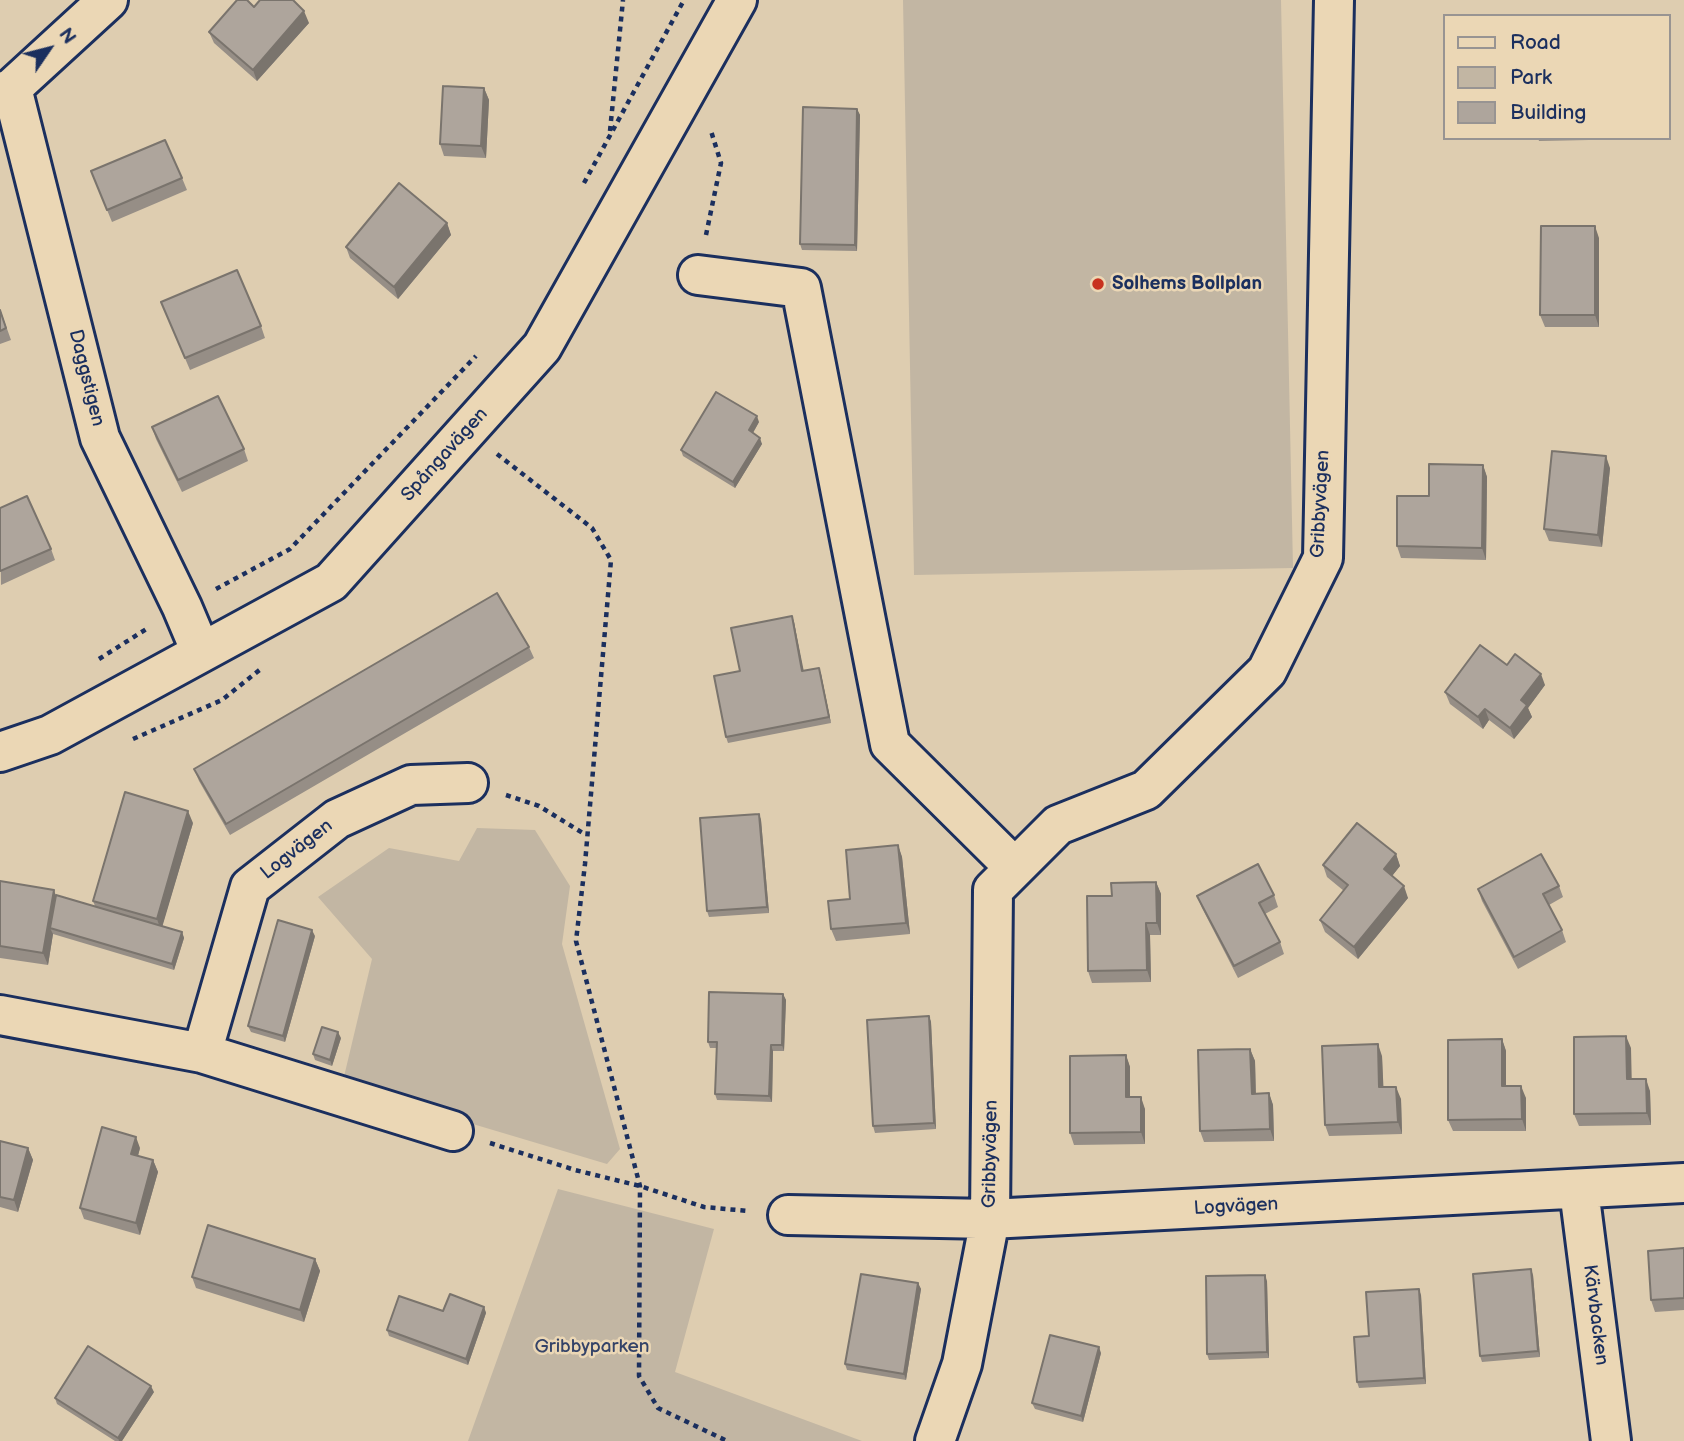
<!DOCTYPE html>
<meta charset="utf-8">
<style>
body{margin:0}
#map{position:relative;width:1684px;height:1441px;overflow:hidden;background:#decdb0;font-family:"Balsamiq Sans",sans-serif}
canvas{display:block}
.legend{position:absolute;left:1443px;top:14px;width:228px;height:126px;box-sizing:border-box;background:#ebd7b5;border:2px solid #989492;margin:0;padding:9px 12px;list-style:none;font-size:21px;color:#1b2f5e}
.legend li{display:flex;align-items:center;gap:14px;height:35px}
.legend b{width:35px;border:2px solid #989492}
.north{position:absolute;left:14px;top:14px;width:70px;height:70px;-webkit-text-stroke:5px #ebd7b5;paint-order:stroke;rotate:55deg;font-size:19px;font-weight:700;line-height:28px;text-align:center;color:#1b2f5e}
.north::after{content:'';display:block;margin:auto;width:24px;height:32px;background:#1b2f5e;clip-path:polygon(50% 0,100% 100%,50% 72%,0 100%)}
</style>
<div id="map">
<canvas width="1684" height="1441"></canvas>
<ul class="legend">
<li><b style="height:9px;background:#ebd7b5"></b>Road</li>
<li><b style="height:19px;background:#c2b6a3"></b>Park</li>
<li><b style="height:19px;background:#aea59c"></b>Building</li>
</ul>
<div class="north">N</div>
</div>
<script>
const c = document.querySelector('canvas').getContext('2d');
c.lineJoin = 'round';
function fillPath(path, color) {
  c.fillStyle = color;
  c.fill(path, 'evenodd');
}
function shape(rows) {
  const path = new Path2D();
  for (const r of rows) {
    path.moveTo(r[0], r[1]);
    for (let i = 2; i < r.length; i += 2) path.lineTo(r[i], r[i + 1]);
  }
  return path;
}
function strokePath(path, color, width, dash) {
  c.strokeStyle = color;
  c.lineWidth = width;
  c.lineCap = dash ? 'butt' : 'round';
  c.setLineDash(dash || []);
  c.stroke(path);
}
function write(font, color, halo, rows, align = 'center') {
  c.font = font + ' "Balsamiq Sans",sans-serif';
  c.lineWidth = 5;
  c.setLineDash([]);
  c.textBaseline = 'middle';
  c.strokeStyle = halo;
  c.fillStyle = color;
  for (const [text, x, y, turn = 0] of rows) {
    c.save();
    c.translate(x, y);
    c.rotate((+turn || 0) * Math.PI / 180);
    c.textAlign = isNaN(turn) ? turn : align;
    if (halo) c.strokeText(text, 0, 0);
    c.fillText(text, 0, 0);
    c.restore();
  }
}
fillPath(shape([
 [903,0,1281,0,1293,568,914,575],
 [477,828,535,830,570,886,562,944,620,1149,607,1164,342,1085,372,959,318,897,389,848,459,861],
 [558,1189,714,1229,675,1372,862,1441,468,1441]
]), '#c2b6a3');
const minor = shape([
 [12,88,100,438,182,607,201,652],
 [0,93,12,88,108,0],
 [698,275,801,288,890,744,1015,868],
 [0,1015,202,1053,250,887,337,819,411,785,468,783],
 [202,1053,453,1131],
 [1579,1190,1611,1441],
 [788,1215,990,1219,1684,1183],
 [935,1441,962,1364,990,1219,993,890,1058,825,1146,790,1267,671,1323,558,1334,0]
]);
const tertiary = shape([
 [0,752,50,735,331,582,542,347,737,0]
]);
strokePath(minor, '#1b2f5e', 44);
strokePath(tertiary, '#1b2f5e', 44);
strokePath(shape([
 [610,131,623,0],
 [584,183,684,0],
 [706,235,721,163,711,131],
 [497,454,592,528,611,560,585,864,576,941,640,1186,639,1376,658,1408,727,1441],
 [216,589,290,549,476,356],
 [99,659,148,628],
 [133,739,222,700,262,668],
 [506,795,539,806,586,835],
 [490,1143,575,1170,640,1186,704,1207,748,1211]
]), '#1b2f5e', 4.5, [5, 5]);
strokePath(minor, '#ebd7b5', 38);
strokePath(tertiary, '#ebd7b5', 38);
fillPath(shape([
 [254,7,309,23,257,81,214,43,209,32],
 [484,88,489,100,486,158,444,156,440,144],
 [857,109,860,115,857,251,802,250,800,244],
 [1538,138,1588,138,1589,140,1539,141],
 [91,171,182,178,187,190,112,222],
 [447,223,451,235,398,299,350,258,346,247],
 [1599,238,1599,327,1545,327,1540,315],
 [161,302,261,326,265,338,190,370],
 [0,309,11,340,0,344],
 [759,422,753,433,762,444,735,488,683,456,681,450],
 [152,427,244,449,248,461,182,492,156,439],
 [1483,465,1487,477,1486,560,1401,558,1397,546,1429,496],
 [1610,468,1602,547,1549,541,1544,529],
 [0,508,51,549,55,560,1,585],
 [792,616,794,622,803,671,821,674,831,723,728,743,726,737,740,671],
 [529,647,534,658,230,835,199,781,194,769],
 [1507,665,1545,685,1528,708,1532,717,1514,739,1489,720,1483,729,1450,704,1445,692],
 [759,814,761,820,769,913,709,917,707,911],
 [193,823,162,926,182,932,184,938,174,970,53,934,48,965,0,958,0,881,95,906,93,901],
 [898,845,902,857,910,934,836,941,831,929,850,899],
 [1396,854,1400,866,1392,876,1408,898,1358,959,1325,932,1320,920,1344,891,1327,877,1323,865],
 [1156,882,1161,894,1161,935,1150,935,1151,982,1092,983,1088,971,1112,896],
 [1559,886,1563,897,1549,905,1562,930,1566,942,1518,969,1482,901,1478,889],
 [1274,895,1278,907,1265,914,1280,942,1284,954,1238,978,1202,908,1197,896],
 [315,936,285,1042,251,1032,248,1026],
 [783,994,786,1000,784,1051,773,1051,772,1102,717,1100,715,1094,717,1048,710,1048,708,1042],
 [929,1016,931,1022,936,1129,875,1133,873,1126],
 [341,1038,332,1066,315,1060,313,1054],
 [1502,1039,1506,1051,1506,1086,1526,1098,1526,1131,1453,1131,1448,1120],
 [1631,1048,1631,1079,1650,1091,1651,1125,1579,1126,1574,1114],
 [1250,1049,1255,1061,1256,1094,1269,1093,1273,1105,1274,1141,1204,1142,1200,1131],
 [1126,1055,1130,1067,1130,1097,1145,1109,1145,1144,1074,1145,1070,1133],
 [1382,1056,1383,1087,1401,1099,1402,1134,1329,1136,1325,1125],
 [0,1141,28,1148,33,1160,18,1212,0,1207],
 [140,1148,138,1156,153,1160,158,1172,140,1235,84,1219,80,1208],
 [1684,1248,1684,1310,1655,1312,1651,1300],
 [315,1259,320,1271,304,1322,196,1288,192,1277],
 [1533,1275,1540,1357,1482,1362,1480,1356],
 [1267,1281,1269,1358,1209,1360,1207,1354],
 [918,1283,921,1289,906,1380,847,1370,845,1364],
 [1421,1295,1426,1384,1359,1388,1357,1382,1369,1336],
 [484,1307,486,1313,468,1365,389,1336,387,1330,443,1311],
 [1101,1353,1083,1422,1035,1409,1032,1403],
 [154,1392,122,1441,115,1441,57,1404,55,1398]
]), '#968e86');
fillPath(shape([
 [304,11,309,23,257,81,253,70],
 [484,88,489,100,486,158,481,146],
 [857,109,860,115,857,251,855,245],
 [447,223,451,235,398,299,394,287],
 [1595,226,1599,238,1599,327,1595,315],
 [757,416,759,422,751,436,749,430],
 [760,438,762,444,735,488,733,482],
 [1606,456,1610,468,1602,547,1598,535],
 [1483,465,1487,477,1486,560,1482,548],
 [792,616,794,622,805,677,802,671],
 [819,668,821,674,831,723,829,717],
 [1541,674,1545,685,1528,708,1532,717,1514,739,1510,728,1521,700],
 [1485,709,1489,720,1483,729,1478,717],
 [188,811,193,823,161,931,157,919],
 [759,814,761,820,769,913,767,907],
 [898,845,902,857,910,934,906,923],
 [1396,854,1400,866,1388,881,1384,869],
 [1156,882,1161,894,1161,935,1157,923],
 [1404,886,1408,898,1358,959,1354,947],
 [54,890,58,902,50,928,53,934,48,965,43,953],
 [1146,923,1150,935,1151,982,1147,970],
 [312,930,315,936,285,1042,283,1036],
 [182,932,184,938,174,970,172,964],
 [783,994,786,1000,784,1051,782,1045],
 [929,1016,931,1022,936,1129,934,1123],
 [338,1032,341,1038,332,1066,330,1060],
 [1626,1036,1631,1048,1632,1091,1627,1079],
 [1502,1039,1506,1051,1506,1098,1502,1086],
 [1378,1044,1382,1056,1384,1099,1379,1087],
 [771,1045,773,1051,772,1102,769,1096],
 [1250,1049,1255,1061,1256,1106,1252,1094],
 [1126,1055,1130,1067,1130,1109,1126,1097],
 [1646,1079,1650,1091,1651,1125,1647,1113],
 [1521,1086,1526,1098,1526,1131,1522,1119],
 [1396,1087,1401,1099,1402,1134,1398,1122],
 [1269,1093,1273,1105,1274,1141,1270,1129],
 [1141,1097,1145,1109,1145,1144,1141,1132],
 [136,1137,140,1148,135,1166,131,1154],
 [28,1148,33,1160,18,1212,14,1200],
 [153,1160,158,1172,140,1235,136,1223],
 [315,1259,320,1271,304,1322,300,1310],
 [1531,1269,1533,1275,1540,1357,1538,1351],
 [1265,1275,1267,1281,1269,1358,1267,1352],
 [918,1283,921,1289,906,1380,904,1374],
 [1419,1289,1421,1295,1426,1384,1424,1378],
 [484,1307,486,1313,468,1365,466,1359],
 [1099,1347,1101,1353,1083,1422,1081,1416],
 [151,1386,154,1392,122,1441,119,1441,118,1438]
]), '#7a746d');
const building = shape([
 [237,0,247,0,254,7,260,0,293,0,304,11,253,70,209,32,237,0],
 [443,86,484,88,481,146,440,144,443,86],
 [803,107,857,109,855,245,800,244,803,107],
 [165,140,182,178,107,210,91,171,165,140],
 [399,183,447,223,394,287,346,247,399,183],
 [1541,226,1595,226,1595,315,1540,315,1541,226],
 [237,270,261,326,185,358,161,302,237,270],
 [0,310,6,328,0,331,0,310],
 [716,392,757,416,749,430,760,438,733,482,681,450,716,392],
 [218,396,244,449,178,480,152,427,218,396],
 [1552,451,1606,456,1598,535,1544,529,1552,451],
 [1429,464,1483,465,1482,548,1397,546,1397,496,1429,496,1429,464],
 [27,496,51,549,0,571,0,508,27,496],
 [497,593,529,647,226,824,194,769,497,593],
 [792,616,802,671,819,668,829,717,726,737,714,676,740,671,731,628,792,616],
 [1480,645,1507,665,1515,654,1541,674,1521,700,1527,705,1510,728,1485,709,1478,717,1445,692,1480,645],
 [125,792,188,811,157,919,93,901,125,792],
 [759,814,767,907,707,911,700,818,759,814],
 [1357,823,1396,854,1384,869,1404,886,1354,947,1320,920,1348,885,1323,865,1357,823],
 [898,845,906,923,831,929,828,901,850,899,846,850,898,845],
 [1541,854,1559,886,1543,894,1562,930,1514,957,1478,889,1541,854],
 [1258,864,1274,895,1259,903,1280,942,1234,966,1197,896,1258,864],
 [0,881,54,890,43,953,0,946,0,881],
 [1156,882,1157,923,1146,923,1147,970,1088,971,1087,896,1112,896,1111,883,1156,882],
 [56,895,182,932,172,964,50,928,56,895],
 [278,920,312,930,283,1036,248,1026,278,920],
 [709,992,783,994,782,1045,771,1045,769,1096,715,1094,717,1042,708,1042,709,992],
 [929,1016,934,1123,873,1126,867,1020,929,1016],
 [322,1027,338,1032,330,1060,313,1054,322,1027],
 [1626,1036,1627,1079,1646,1079,1647,1113,1574,1114,1574,1037,1626,1036],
 [1502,1039,1502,1086,1521,1086,1522,1119,1448,1120,1448,1040,1502,1039],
 [1378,1044,1379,1087,1396,1087,1398,1122,1325,1125,1322,1046,1378,1044],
 [1250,1049,1252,1094,1269,1093,1270,1129,1200,1131,1198,1050,1250,1049],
 [1126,1055,1126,1097,1141,1097,1141,1132,1070,1133,1070,1056,1126,1055],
 [102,1127,136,1137,131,1154,153,1160,136,1223,80,1208,102,1127],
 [0,1141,28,1148,14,1200,0,1197,0,1141],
 [208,1225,315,1259,300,1310,192,1277,208,1225],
 [1684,1248,1684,1298,1651,1300,1648,1251,1684,1248],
 [1531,1269,1538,1351,1480,1356,1473,1274,1531,1269],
 [861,1274,918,1283,904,1374,845,1364,861,1274],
 [1265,1275,1267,1352,1207,1354,1206,1276,1265,1275],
 [1419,1289,1424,1378,1357,1382,1354,1337,1369,1336,1366,1292,1419,1289],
 [450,1294,484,1307,466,1359,387,1330,399,1296,443,1311,450,1294],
 [1050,1335,1099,1347,1081,1416,1032,1403,1050,1335],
 [88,1346,151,1386,118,1438,55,1398,88,1346]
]);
fillPath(building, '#aea59c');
strokePath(building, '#7a746d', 2);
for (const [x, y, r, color] of [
 [1098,284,7,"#c8321e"]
]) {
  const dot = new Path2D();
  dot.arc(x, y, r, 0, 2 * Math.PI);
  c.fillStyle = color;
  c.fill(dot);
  strokePath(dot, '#ebd7b5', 2.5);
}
write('bold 19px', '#1b2f5e', '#ebd7b5', [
 ["Solhems Bollplan",1112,284]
], 'left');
write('19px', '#1b2f5e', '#ebd7b5', [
 ["Daggstigen",86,378,76],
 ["Spångavägen",445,455,-48],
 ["Gribbyvägen",1321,504,-87],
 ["Logvägen",297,850,-38],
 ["Gribbyvägen",991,1154,-89],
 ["Logvägen",1236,1207,-3],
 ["Kärvbacken",1595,1315,83]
]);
write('19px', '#344368', '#ebd7b5', [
 ["Gribbyparken",592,1347]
]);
</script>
